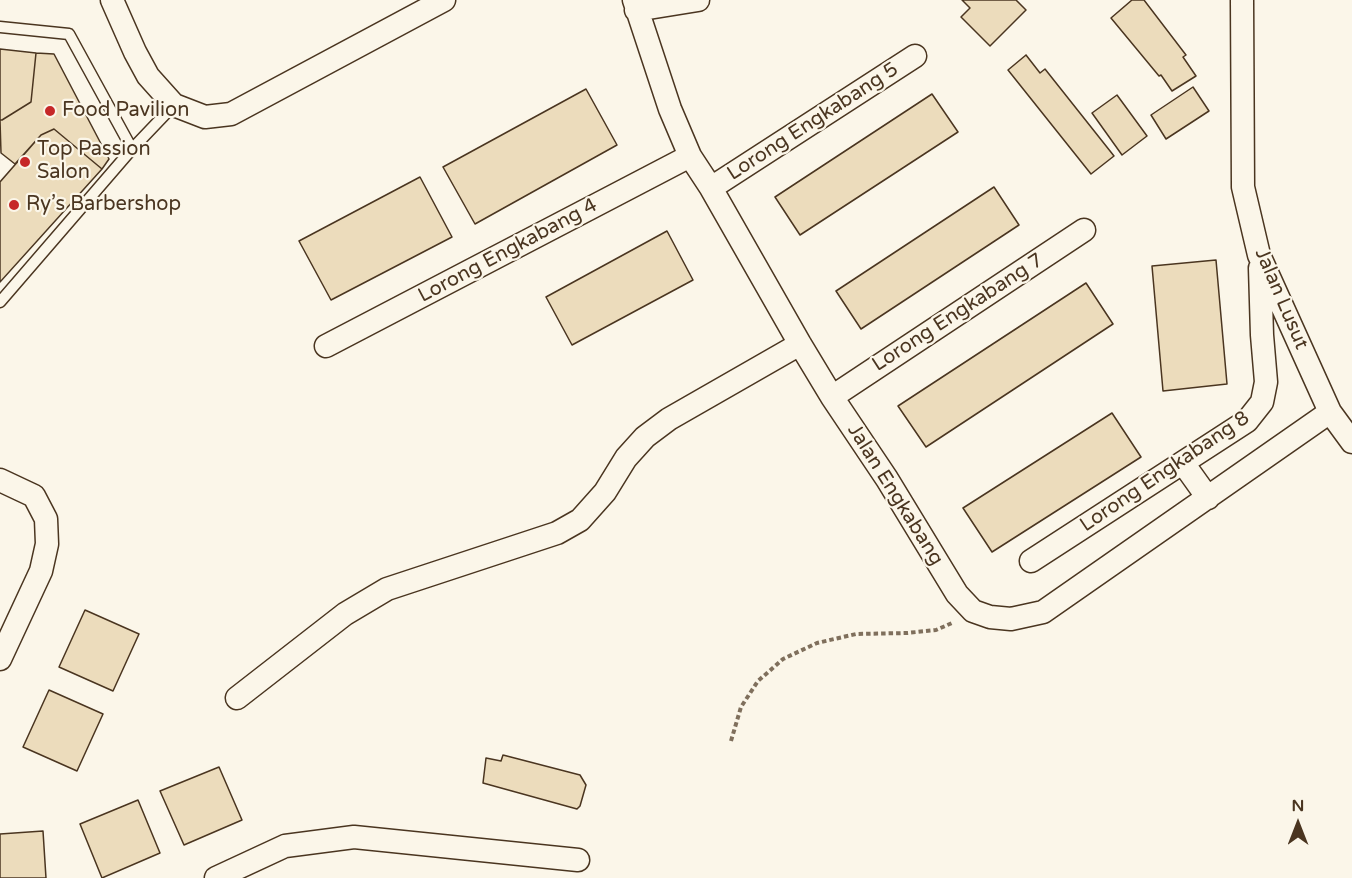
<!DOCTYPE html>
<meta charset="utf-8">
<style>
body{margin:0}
#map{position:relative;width:1352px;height:878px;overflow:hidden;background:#fbf6e9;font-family:"Varela Round",sans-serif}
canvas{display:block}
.north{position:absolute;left:1268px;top:794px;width:60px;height:60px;-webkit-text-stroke:4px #fbf6e9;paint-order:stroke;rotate:0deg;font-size:16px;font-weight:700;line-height:24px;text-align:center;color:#4a3520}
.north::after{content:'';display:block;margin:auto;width:21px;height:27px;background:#4a3520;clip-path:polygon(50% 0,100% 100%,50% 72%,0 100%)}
</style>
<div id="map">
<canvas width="1352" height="878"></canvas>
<div class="north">N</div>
</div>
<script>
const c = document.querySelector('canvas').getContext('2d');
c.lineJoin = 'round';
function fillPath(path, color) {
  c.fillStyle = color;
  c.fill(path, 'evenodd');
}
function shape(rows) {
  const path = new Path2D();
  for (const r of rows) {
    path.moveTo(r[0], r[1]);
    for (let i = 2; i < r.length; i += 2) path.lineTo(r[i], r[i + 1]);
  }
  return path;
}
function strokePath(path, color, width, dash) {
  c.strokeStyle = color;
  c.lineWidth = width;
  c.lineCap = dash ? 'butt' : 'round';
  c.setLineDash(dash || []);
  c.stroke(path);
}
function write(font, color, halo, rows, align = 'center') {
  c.font = font + ' "Varela Round",sans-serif';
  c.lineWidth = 4.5;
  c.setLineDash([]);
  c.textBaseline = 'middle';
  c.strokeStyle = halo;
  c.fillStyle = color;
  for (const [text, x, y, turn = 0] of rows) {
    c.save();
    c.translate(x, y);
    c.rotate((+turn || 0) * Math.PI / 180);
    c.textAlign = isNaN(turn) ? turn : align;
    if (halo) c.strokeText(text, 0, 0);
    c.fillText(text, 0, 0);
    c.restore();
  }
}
const building = shape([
 [962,0,1016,0,1026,10,990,46,961,17,970,8,962,0],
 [1132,0,1144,0,1186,55,1183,57,1196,76,1172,91,1161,75,1159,76,1111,18,1132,0],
 [0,49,36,53,31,102,2,120,0,120,0,49],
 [36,53,54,54,109,159,102,169,54,129,41,135,15,164,1,153,0,120,2,120,31,102,36,53],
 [1026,55,1040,73,1045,69,1114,156,1091,174,1008,70,1026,55],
 [1193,87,1209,111,1166,139,1151,115,1193,87],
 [586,89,617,145,475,224,443,167,586,89],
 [932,94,958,132,800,235,775,197,932,94],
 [1117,95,1147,136,1122,155,1092,113,1117,95],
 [54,129,102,169,0,282,0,182,41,135,54,129],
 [420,177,452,237,331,300,299,241,420,177],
 [994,187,1019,225,861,329,836,291,994,187],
 [667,231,693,280,572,345,546,297,667,231],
 [1216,260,1227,384,1163,391,1152,266,1216,260],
 [1086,283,1113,324,926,447,898,406,1086,283],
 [1112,413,1141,457,992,552,963,508,1112,413],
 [85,610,139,634,113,691,59,667,85,610],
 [49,690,103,714,77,771,23,747,49,690],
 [503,755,580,775,586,785,580,806,577,809,483,783,486,758,501,761,503,755],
 [219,767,242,820,184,845,160,791,219,767],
 [138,800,160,853,102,878,80,824,138,800],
 [43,831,46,878,0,878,0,834,43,831]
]);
fillPath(building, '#ecdcbc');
strokePath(building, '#4a3520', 1.5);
const lane = shape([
 [0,27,69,34,132,149,0,302],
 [132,149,174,105]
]);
const street = shape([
 [112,0,135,52,148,76,174,105,205,117,231,114,444,0],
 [634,0,670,109,690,156,711,188,800,344,832,397,887,479,957,594,973,611,990,617,1011,619,1043,612,1330,412],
 [1242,0,1243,187,1259,255,1330,412,1352,442],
 [636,10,698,0],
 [711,188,915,56],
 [326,346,690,156],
 [832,397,1084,230],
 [1183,463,1208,498],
 [0,480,34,496,46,519,47,544,41,571,0,659],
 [1031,561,1247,421,1262,402,1266,382,1262,335,1260,268],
 [237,698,345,614,387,589,557,533,580,520,605,492,626,458,645,437,669,419,800,344],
 [216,878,285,846,354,837,578,860]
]);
strokePath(lane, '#4a3520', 13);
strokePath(street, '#4a3520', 25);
strokePath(shape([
 [731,741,741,707,758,681,783,659,817,643,856,634,907,633,936,630,952,623]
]), '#7f6f5c', 4, [4.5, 3]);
strokePath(lane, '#fbf6e9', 10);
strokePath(street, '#fbf6e9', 22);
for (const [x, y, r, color] of [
 [50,111,6,"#c62828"],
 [25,162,6,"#c62828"],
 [14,205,6,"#c62828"]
]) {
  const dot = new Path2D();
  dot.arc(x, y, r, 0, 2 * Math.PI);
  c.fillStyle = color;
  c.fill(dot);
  strokePath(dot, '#fbf6e9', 2);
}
write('20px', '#4a3520', '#fbf6e9', [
 ["Food Pavilion",62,111],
 ["Top Passion",37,150],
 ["Salon",37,173],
 ["Ry’s Barbershop",26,205]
], 'left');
write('20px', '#4a3520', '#fbf6e9', [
 ["Lorong Engkabang 5",813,122,-33],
 ["Lorong Engkabang 4",508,251,-28],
 ["Jalan Lusut",1281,299,67],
 ["Lorong Engkabang 7",958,313,-33],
 ["Lorong Engkabang 8",1165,472,-34],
 ["Jalan Engkabang",895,495,58]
]);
</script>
